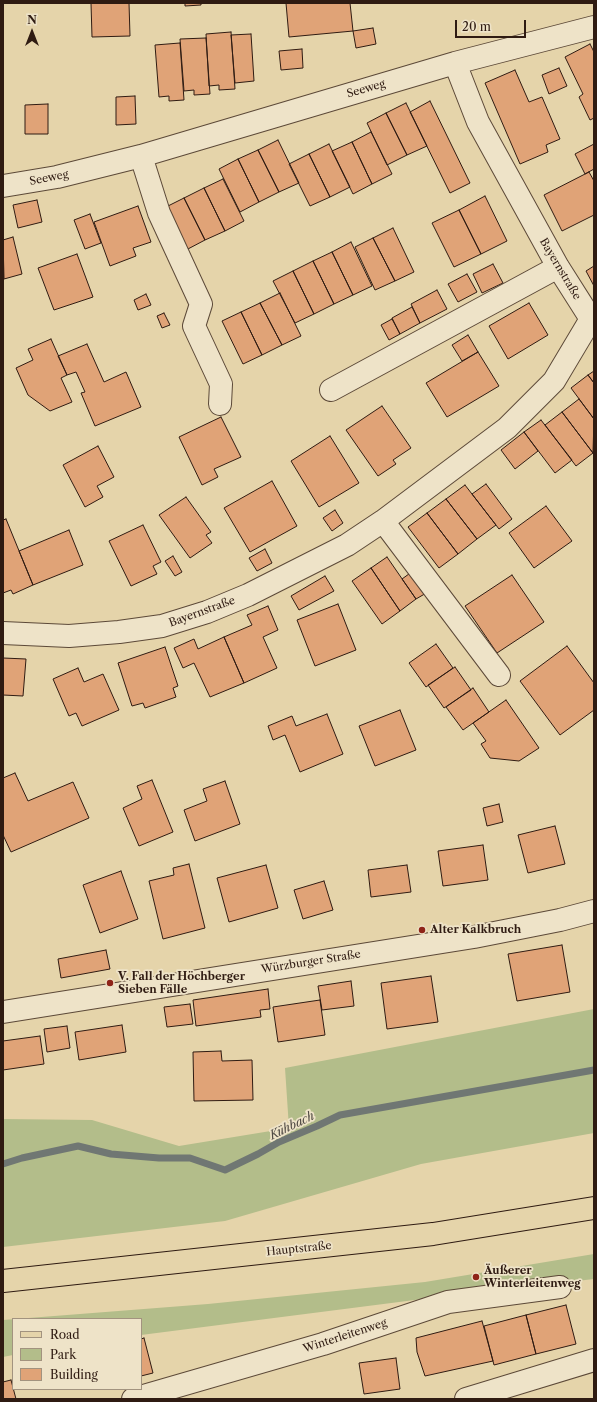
<!DOCTYPE html>
<meta charset="utf-8">
<style>
body{margin:0}
#map{position:relative;width:597px;height:1402px;overflow:hidden;background:#e5d4aa;font-family:"Libre Caslon Text",serif}
canvas{display:block}
.frame{position:absolute;inset:0;border:4px solid #2f1b12;pointer-events:none}
.legend{position:absolute;left:12px;top:1318px;width:130px;height:72px;box-sizing:border-box;background:#eee3c8;border:1px solid #a2937f;margin:0;padding:5px 7px;list-style:none;font-size:12px;color:#2f1b12}
.legend li{display:flex;align-items:center;gap:8px;height:20px}
.legend b{width:20px;border:1px solid #a2937f}
.north{position:absolute;left:12px;top:12px;width:40px;height:40px;-webkit-text-stroke:3px #eee3c8;paint-order:stroke;rotate:0deg;font-size:11px;font-weight:700;line-height:16px;text-align:center;color:#2f1b12}
.north::after{content:'';display:block;margin:auto;width:14px;height:18px;background:#2f1b12;clip-path:polygon(50% 0,100% 100%,50% 72%,0 100%)}
.scale{position:absolute;left:455px;top:20px;width:71px;height:18px;box-sizing:border-box;border:2px solid #2f1b12;border-top:0;padding-left:5px;font-size:12px;line-height:14px;white-space:nowrap;color:#2f1b12;-webkit-text-stroke:3px #eee3c8;paint-order:stroke}
</style>
<div id="map">
<canvas width="597" height="1402"></canvas>
<div class="frame"></div>
<ul class="legend">
<li><b style="height:5px;background:#e5d4aa"></b>Road</li>
<li><b style="height:11px;background:#b3bd8a"></b>Park</li>
<li><b style="height:11px;background:#e0a377"></b>Building</li>
</ul>
<div class="north">N</div>
<div class="scale">20 m</div>
</div>
<script>
const c = document.querySelector('canvas').getContext('2d');
c.lineJoin = 'round';
function fillPath(path, color) {
  c.fillStyle = color;
  c.fill(path, 'evenodd');
}
function shape(rows) {
  const path = new Path2D();
  for (const r of rows) {
    path.moveTo(r[0], r[1]);
    for (let i = 2; i < r.length; i += 2) path.lineTo(r[i], r[i + 1]);
  }
  return path;
}
function strokePath(path, color, width, dash) {
  c.strokeStyle = color;
  c.lineWidth = width;
  c.lineCap = dash ? 'butt' : 'round';
  c.setLineDash(dash || []);
  c.stroke(path);
}
function write(font, color, halo, rows, align = 'center') {
  c.font = font + ' "Libre Caslon Text",serif';
  c.lineWidth = 3.5;
  c.setLineDash([]);
  c.textBaseline = 'middle';
  c.strokeStyle = halo;
  c.fillStyle = color;
  for (const [text, x, y, turn = 0] of rows) {
    c.save();
    c.translate(x, y);
    c.rotate((+turn || 0) * Math.PI / 180);
    c.textAlign = isNaN(turn) ? turn : align;
    if (halo) c.strokeText(text, 0, 0);
    c.fillText(text, 0, 0);
    c.restore();
  }
}
fillPath(shape([
 [594,1009,594,1133,421,1164,225,1221,3,1247,3,1119,92,1120,179,1146,289,1128,285,1068],
 [594,1254,594,1279,446,1296,141,1335,141,1319,13,1319,13,1355,3,1357,3,1320,208,1304,425,1282]
]), '#b3bd8a');
strokePath(shape([
 [3,1164,22,1158,78,1146,111,1154,159,1158,190,1158,225,1170,258,1154,279,1142,317,1126,340,1115,594,1070]
]), '#707773', 7);
const building = shape([
 [91,3,129,3,130,36,92,37,91,3],
 [185,3,201,3,201,5,185,6,185,3],
 [286,3,350,3,353,31,289,37,286,3],
 [373,28,376,44,356,48,353,31,373,28],
 [231,32,235,89,219,90,219,85,209,86,206,34,231,32],
 [251,34,254,81,235,83,231,35,251,34],
 [206,38,210,94,194,95,194,90,184,91,180,39,206,38],
 [180,43,184,100,169,101,169,96,159,97,155,45,180,43],
 [590,44,594,52,594,118,590,120,579,97,583,94,565,57,590,44],
 [302,49,303,68,281,70,279,51,302,49],
 [559,68,567,86,549,94,542,75,559,68],
 [515,70,529,102,542,97,560,139,546,145,548,152,520,164,485,83,515,70],
 [135,96,136,124,116,125,116,97,135,96],
 [430,101,470,183,450,193,410,112,430,101],
 [406,103,427,146,407,155,386,113,406,103],
 [48,104,48,134,25,134,25,105,48,104],
 [386,113,407,155,387,165,367,123,386,113],
 [371,132,392,174,372,184,352,142,371,132],
 [278,140,299,183,279,192,258,150,278,140],
 [352,142,372,184,353,194,332,151,352,142],
 [329,144,350,187,330,197,309,154,329,144],
 [594,144,594,169,585,174,575,154,594,144],
 [258,150,279,192,259,202,238,159,258,150],
 [309,154,330,197,310,206,289,164,309,154],
 [238,159,259,202,240,212,219,169,238,159],
 [589,172,594,181,594,215,562,231,544,195,589,172],
 [223,179,244,221,225,231,204,188,223,179],
 [204,188,225,231,205,240,184,198,204,188],
 [485,196,507,241,481,254,459,210,485,196],
 [184,198,205,240,186,250,164,208,184,198],
 [37,200,42,222,18,228,13,205,37,200],
 [138,206,151,242,133,248,136,256,110,266,94,222,138,206],
 [459,210,481,254,454,267,432,223,459,210],
 [90,214,101,243,85,249,74,220,90,214],
 [393,228,414,272,395,281,373,238,393,228],
 [13,237,22,274,4,279,3,240,13,237],
 [373,238,395,281,375,290,355,247,373,238],
 [351,242,372,286,353,295,332,252,351,242],
 [332,252,353,295,334,304,313,261,332,252],
 [77,254,93,297,54,310,38,268,77,254],
 [313,261,334,304,314,314,293,271,313,261],
 [493,264,503,283,482,293,473,274,493,264],
 [594,266,594,286,586,271,594,266],
 [293,271,314,314,295,323,273,281,293,271],
 [467,274,477,292,458,302,448,284,467,274],
 [437,290,447,309,420,323,411,304,437,290],
 [280,293,301,336,282,345,260,303,280,293],
 [146,294,151,305,138,310,134,300,146,294],
 [260,303,282,345,262,355,241,312,260,303],
 [529,303,548,335,508,359,489,326,529,303],
 [412,307,420,323,400,334,392,318,412,307],
 [241,312,262,355,243,364,222,321,241,312],
 [164,313,170,325,162,328,157,316,164,313],
 [392,319,400,334,389,340,381,325,392,319],
 [468,335,478,352,462,361,452,345,468,335],
 [51,339,67,375,61,378,72,402,50,411,28,395,16,368,33,360,28,349,51,339],
 [87,344,104,382,126,372,141,407,95,426,81,393,85,392,76,372,67,375,58,356,87,344],
 [478,352,499,386,447,417,426,383,478,352],
 [594,371,594,383,588,375,594,371],
 [588,375,594,383,594,419,571,388,588,375],
 [579,399,594,419,593,453,562,412,579,399],
 [382,406,411,448,393,460,396,464,378,476,346,430,382,406],
 [562,412,593,453,576,466,545,425,562,412],
 [221,417,241,457,214,469,218,477,202,485,179,437,221,417],
 [541,420,572,460,555,473,524,432,541,420],
 [524,432,538,451,515,469,501,450,524,432],
 [330,436,359,483,319,507,291,461,330,436],
 [98,446,114,477,97,486,103,497,85,507,63,465,98,446],
 [272,481,297,526,250,552,224,508,272,481],
 [486,484,512,519,499,529,472,494,486,484],
 [465,485,496,525,477,539,446,499,465,485],
 [186,497,211,532,206,535,212,543,190,558,159,515,186,497],
 [446,499,477,539,458,554,427,513,446,499],
 [546,506,572,541,534,568,509,533,546,506],
 [335,510,343,523,332,531,323,518,335,510],
 [427,513,458,554,439,568,408,527,427,513],
 [6,519,33,585,13,594,11,590,3,593,3,520,6,519],
 [143,525,161,562,153,566,157,574,131,586,109,541,143,525],
 [69,530,83,565,33,585,19,551,69,530],
 [265,549,272,563,257,571,249,558,265,549],
 [173,556,182,572,175,576,165,561,173,556],
 [387,557,416,599,400,611,371,568,387,557],
 [371,568,400,611,382,624,352,581,371,568],
 [413,571,428,592,416,599,402,579,413,571],
 [512,575,544,622,497,653,465,606,512,575],
 [325,576,334,591,299,610,291,596,325,576],
 [338,604,356,650,315,666,297,620,338,604],
 [268,606,278,630,263,637,277,668,244,683,224,637,252,625,247,615,268,606],
 [224,637,244,683,210,697,194,663,183,668,174,648,194,639,198,649,224,637],
 [436,644,453,668,426,687,409,663,436,644],
 [567,646,594,683,594,710,560,735,520,681,567,646],
 [165,647,178,686,173,688,176,697,145,708,143,703,132,706,118,663,165,647],
 [3,658,26,659,23,696,3,695,3,658],
 [455,667,471,690,444,708,428,685,455,667],
 [78,668,84,682,103,674,119,710,82,726,76,713,69,716,53,679,78,668],
 [473,688,489,712,463,730,446,707,473,688],
 [506,700,539,748,519,761,490,758,481,744,486,741,473,723,506,700],
 [400,710,416,750,375,766,359,726,400,710],
 [327,714,343,754,300,772,285,735,273,740,268,726,292,716,296,726,327,714],
 [15,773,28,801,73,782,89,818,11,852,3,835,3,778,15,773],
 [152,780,173,832,139,846,123,808,142,799,137,786,152,780],
 [225,781,240,824,195,841,184,810,207,801,203,789,225,781],
 [499,804,503,822,487,826,483,808,499,804],
 [555,826,565,864,528,873,518,835,555,826],
 [483,845,488,880,443,886,438,851,483,845],
 [189,864,205,928,163,939,149,881,174,875,173,868,189,864],
 [266,865,278,908,229,922,217,878,266,865],
 [407,865,411,892,371,897,368,870,407,865],
 [121,871,138,919,100,933,83,885,121,871],
 [324,881,333,910,303,919,294,890,324,881],
 [562,945,570,992,517,1001,508,954,562,945],
 [106,950,110,969,61,978,58,959,106,950],
 [431,976,438,1022,387,1029,381,983,431,976],
 [351,981,354,1006,322,1010,318,986,351,981],
 [268,989,270,1009,260,1010,261,1017,196,1026,193,1000,268,989],
 [320,1000,325,1035,278,1042,273,1007,320,1000],
 [190,1004,193,1024,167,1027,164,1007,190,1004],
 [122,1025,126,1052,79,1060,75,1032,122,1025],
 [67,1026,70,1048,47,1052,44,1029,67,1026],
 [40,1036,44,1064,3,1070,3,1041,40,1036],
 [221,1051,222,1061,252,1060,253,1100,194,1101,193,1052,221,1051],
 [566,1305,576,1344,536,1354,526,1315,566,1305],
 [526,1315,536,1354,494,1365,484,1326,526,1315],
 [482,1321,493,1361,425,1376,417,1352,416,1338,482,1321],
 [144,1338,153,1373,141,1376,141,1339,144,1338],
 [396,1358,400,1389,364,1394,359,1363,396,1358],
 [11,1380,16,1399,3,1399,3,1382,11,1380]
]);
fillPath(building, '#e0a377');
strokePath(building, '#2f1b12', 1);
const street = shape([
 [141,156,159,213,201,304,194,326,221,384,220,404],
 [3,186,57,177,141,156,455,63,594,27],
 [331,390,558,267],
 [383,521,499,675],
 [3,633,69,636,119,632,162,626,207,612,248,595,347,545,383,521,507,428,554,381,591,319,558,267,478,122,455,63],
 [3,1012,474,937,560,920,594,911],
 [133,1399,323,1344,448,1302,560,1287],
 [466,1399,594,1360]
]);
const primary = shape([
 [3,1281,433,1234,594,1208]
]);
strokePath(street, '#5c4938', 24);
strokePath(primary, '#2f1b12', 24);
strokePath(street, '#eee3c8', 22);
strokePath(primary, '#e5d4aa', 22);
for (const [x, y, r, color] of [
 [422,930,4,"#8f2418"],
 [110,983,4,"#8f2418"],
 [476,1277,4,"#8f2418"]
]) {
  const dot = new Path2D();
  dot.arc(x, y, r, 0, 2 * Math.PI);
  c.fillStyle = color;
  c.fill(dot);
  strokePath(dot, '#eee3c8', 1.5);
}
write('11px', '#2f1b12', '#eee3c8', [
 ["Seeweg",366,89,-16],
 ["Seeweg",49,178,-11],
 ["Bayernstraße",560,269,59],
 ["Bayernstraße",202,612,-20],
 ["Würzburger Straße",311,962,-9],
 ["Hauptstraße",299,1249,-6],
 ["Winterleitenweg",345,1336,-18]
]);
write('bold 11px', '#2f1b12', '#eee3c8', [
 ["Alter Kalkbruch",430,930],
 ["V. Fall der Höchberger",118,977],
 ["Sieben Fälle",118,990],
 ["Äußerer",484,1271],
 ["Winterleitenweg",484,1284]
], 'left');
write('italic 12px', '#4f4943', '#eee3c8', [
 ["Kühbach",292,1126,-26]
]);
</script>
